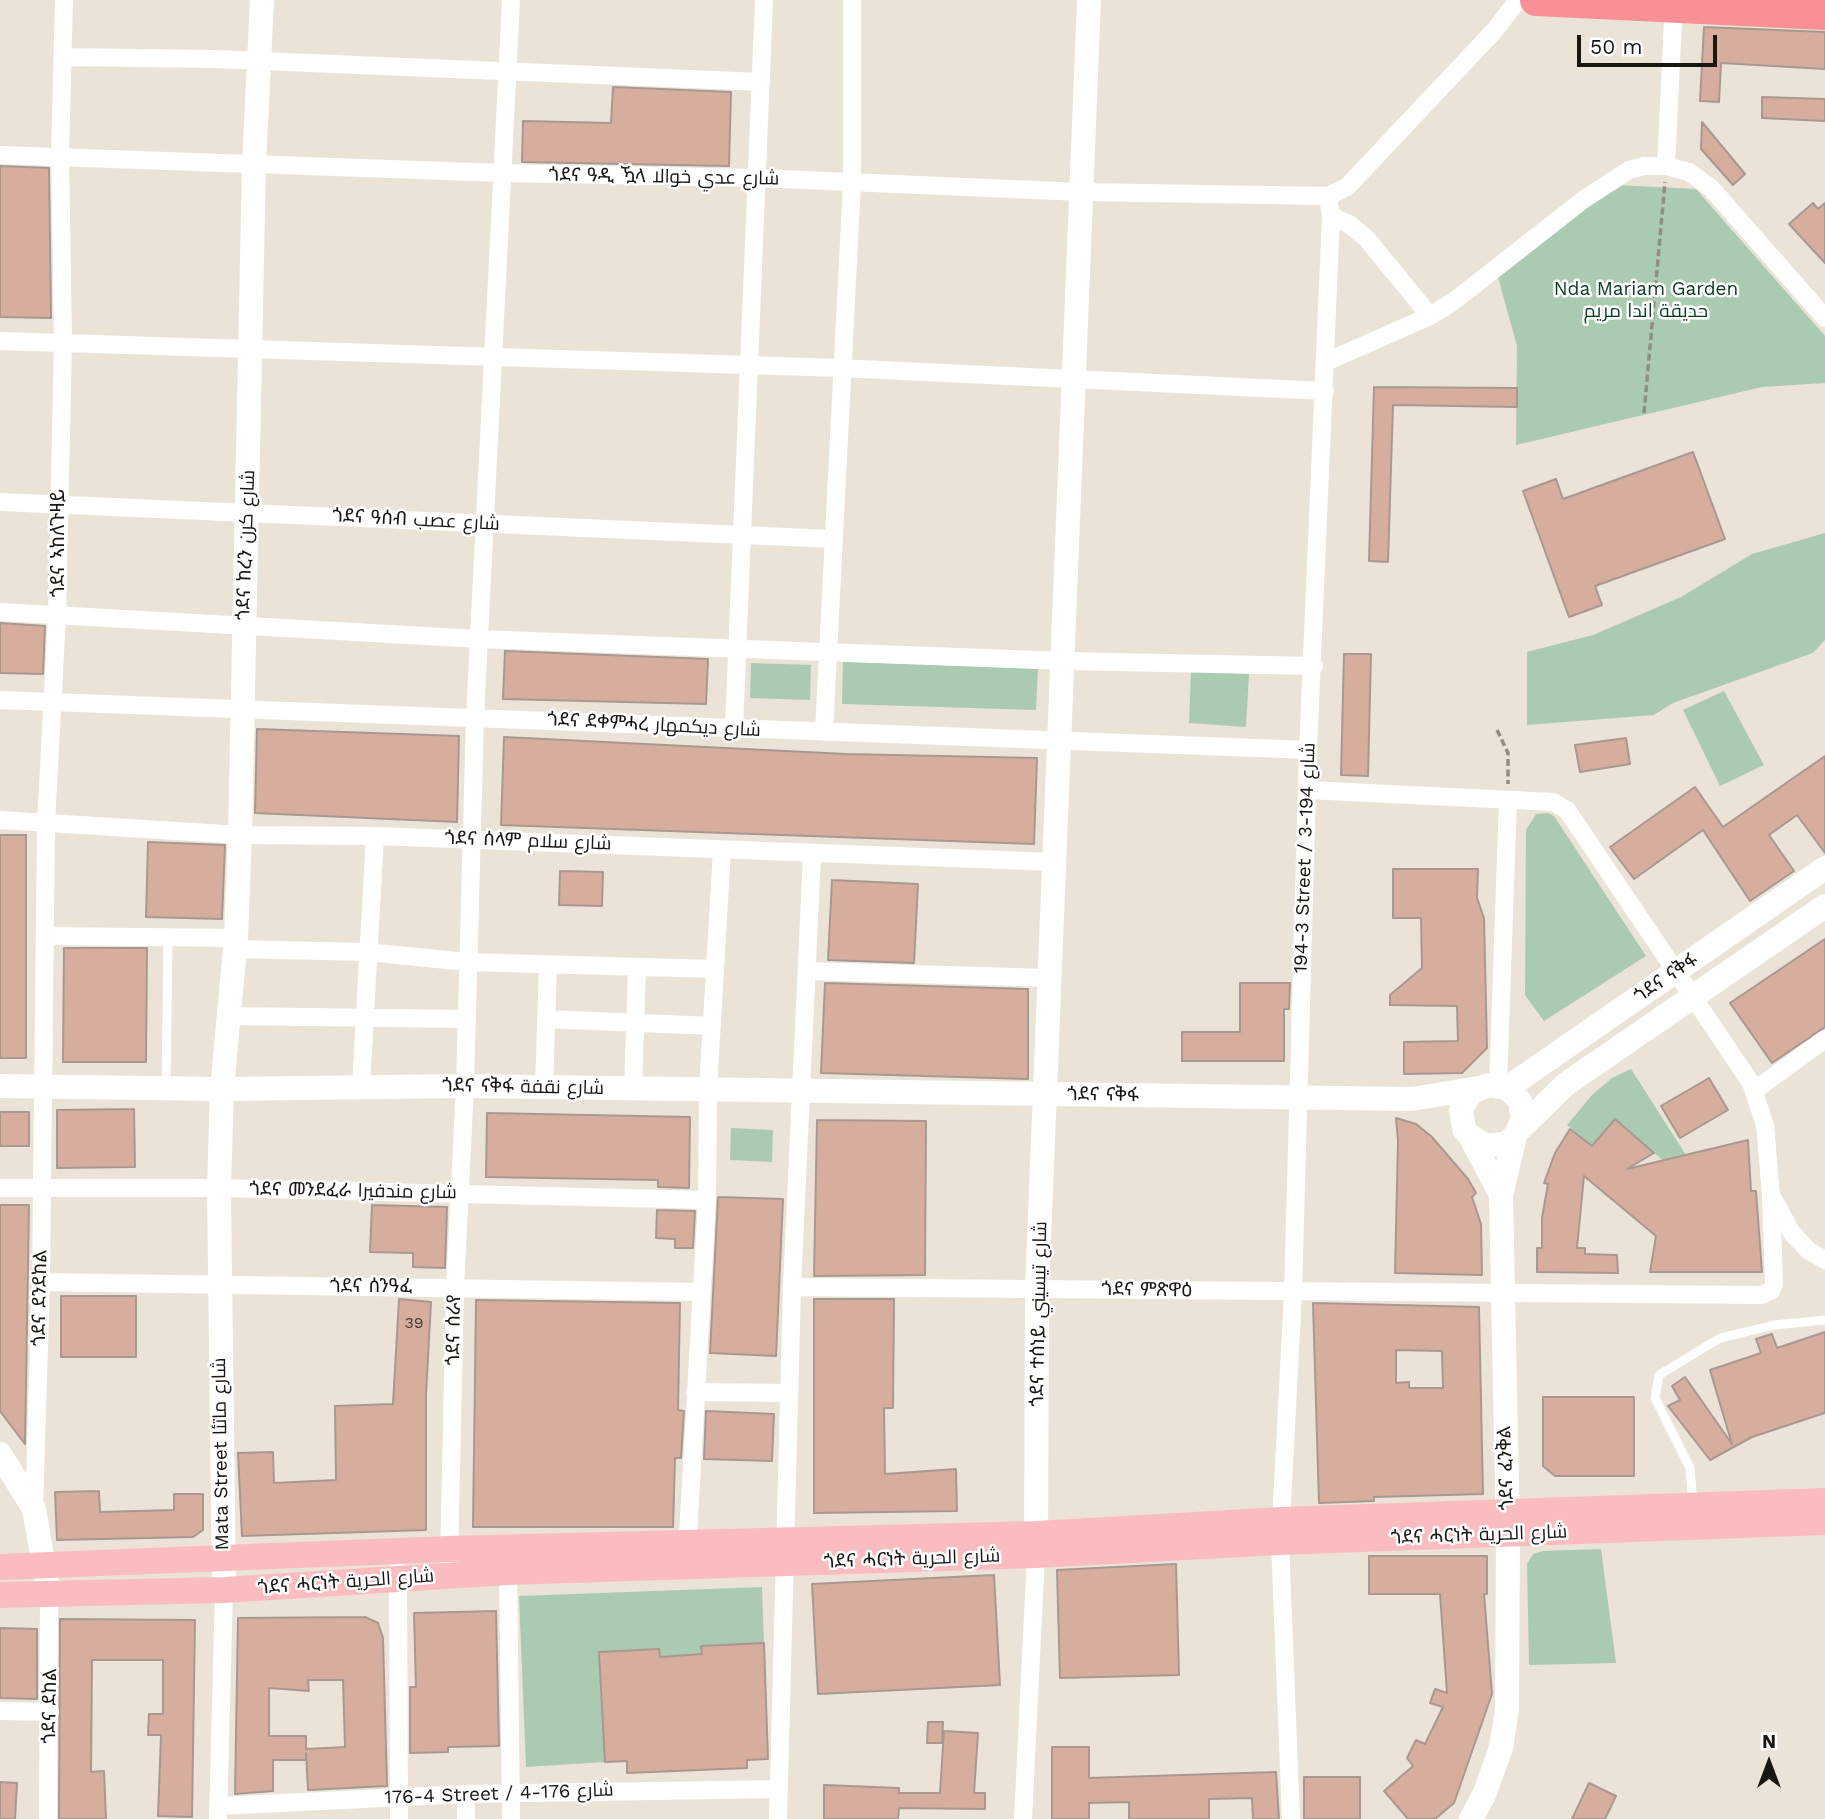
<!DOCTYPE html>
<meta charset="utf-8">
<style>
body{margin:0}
#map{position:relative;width:1825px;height:1819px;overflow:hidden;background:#ebe3d5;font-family:"Work Sans",sans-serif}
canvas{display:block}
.north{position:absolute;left:1734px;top:1728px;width:70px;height:70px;-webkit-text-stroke:5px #fff;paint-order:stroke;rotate:0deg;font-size:19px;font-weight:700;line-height:28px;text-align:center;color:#181611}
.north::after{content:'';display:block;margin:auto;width:24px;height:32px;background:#181611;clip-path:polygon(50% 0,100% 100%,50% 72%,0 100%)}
.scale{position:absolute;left:1577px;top:35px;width:140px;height:32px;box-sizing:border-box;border:4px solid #181611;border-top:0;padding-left:9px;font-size:21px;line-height:24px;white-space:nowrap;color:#181611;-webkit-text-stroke:5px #fff;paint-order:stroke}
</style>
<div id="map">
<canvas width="1825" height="1819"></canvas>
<div class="north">N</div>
<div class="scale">50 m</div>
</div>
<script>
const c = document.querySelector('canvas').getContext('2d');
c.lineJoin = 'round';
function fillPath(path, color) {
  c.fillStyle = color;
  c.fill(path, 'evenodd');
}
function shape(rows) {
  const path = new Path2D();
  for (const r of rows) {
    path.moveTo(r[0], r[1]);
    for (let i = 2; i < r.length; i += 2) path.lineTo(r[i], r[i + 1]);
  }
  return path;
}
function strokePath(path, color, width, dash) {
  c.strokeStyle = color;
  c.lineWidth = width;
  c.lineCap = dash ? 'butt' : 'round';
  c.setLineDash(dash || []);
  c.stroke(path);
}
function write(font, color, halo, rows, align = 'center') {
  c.font = font + ' "Work Sans",Cairo,"Noto Sans Ethiopic",sans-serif';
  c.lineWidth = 5;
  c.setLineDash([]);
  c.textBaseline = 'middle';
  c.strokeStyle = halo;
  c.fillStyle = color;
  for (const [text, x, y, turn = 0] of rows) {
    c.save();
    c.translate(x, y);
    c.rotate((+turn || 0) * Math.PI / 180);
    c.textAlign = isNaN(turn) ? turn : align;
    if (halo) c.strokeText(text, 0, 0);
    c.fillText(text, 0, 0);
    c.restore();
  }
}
fillPath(shape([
 [1615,185,1696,189,1825,336,1825,383,1762,387,1516,445,1517,346,1498,277],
 [1825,533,1825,640,1813,653,1673,703,1654,715,1527,725,1527,652,1593,635,1681,597,1752,554],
 [843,662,1038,668,1036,710,842,704],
 [751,663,811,665,810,700,750,698],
 [1191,671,1249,674,1246,727,1189,723],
 [1724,691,1764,765,1720,786,1683,710],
 [1548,813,1554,816,1646,956,1544,1021,1525,995,1526,830,1536,814],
 [1631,1069,1686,1155,1673,1169,1615,1119,1601,1135,1605,1140,1597,1150,1567,1125,1592,1095,1612,1078],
 [731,1128,773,1130,772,1162,730,1160],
 [1601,1549,1616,1663,1529,1665,1527,1564,1533,1554,1543,1551],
 [762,1587,764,1643,701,1646,702,1654,660,1657,600,1652,605,1762,526,1767,519,1596]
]), '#abcbb0');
const building = shape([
 [1704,27,1825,32,1825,69,1721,63,1719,102,1700,101,1704,27],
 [613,87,731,92,729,166,522,162,523,121,611,123,613,87],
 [1762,97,1825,99,1825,121,1762,118,1762,97],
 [1702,122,1745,174,1733,185,1701,149,1702,122],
 [0,166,49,168,51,318,0,317,0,166],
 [1813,203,1818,209,1825,203,1825,263,1789,224,1813,203],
 [1374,387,1517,388,1517,407,1393,405,1388,562,1369,561,1374,387],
 [1693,452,1725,539,1595,586,1602,605,1569,617,1523,491,1556,479,1563,499,1693,452],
 [0,623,45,626,43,674,0,673,0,623],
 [505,651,708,659,706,704,503,699,505,651],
 [1344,654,1371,654,1368,776,1341,775,1344,654],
 [257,729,459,736,457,822,255,813,257,729],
 [504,737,846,754,1037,758,1034,844,501,825,504,737],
 [1626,738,1630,764,1580,772,1575,745,1626,738],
 [1825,756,1825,853,1797,815,1769,835,1794,871,1750,901,1703,830,1634,879,1610,847,1695,787,1723,827,1825,756],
 [0,835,26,835,26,1058,0,1058,0,835],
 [148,842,225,845,222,919,146,917,148,842],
 [1393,869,1478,869,1477,898,1484,918,1487,1048,1462,1073,1404,1074,1404,1042,1458,1041,1457,1006,1390,1005,1390,995,1422,968,1421,918,1393,918,1393,869],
 [560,871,603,872,602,906,559,905,560,871],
 [832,880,918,884,914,963,828,960,832,880],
 [1825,939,1825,1027,1772,1063,1730,1003,1825,939],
 [64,948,147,948,146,1062,63,1062,64,948],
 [825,983,1028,989,1028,1079,821,1073,825,983],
 [1240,983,1290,983,1289,1009,1284,1009,1284,1061,1182,1061,1182,1032,1240,1032,1240,983],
 [1709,1078,1728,1110,1680,1138,1661,1106,1709,1078],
 [134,1109,135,1167,57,1168,57,1110,134,1109],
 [0,1112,29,1112,29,1146,0,1146,0,1112],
 [487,1113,690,1117,689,1188,658,1187,658,1180,486,1177,487,1113],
 [1396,1118,1416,1124,1431,1136,1468,1179,1476,1193,1472,1197,1481,1224,1482,1275,1395,1273,1398,1141,1396,1118],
 [1615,1119,1654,1153,1627,1169,1748,1140,1751,1191,1756,1191,1762,1272,1650,1272,1656,1236,1584,1176,1577,1248,1585,1248,1585,1254,1617,1255,1618,1273,1537,1272,1537,1248,1542,1248,1542,1218,1548,1184,1544,1183,1555,1153,1570,1129,1592,1146,1615,1119],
 [817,1120,926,1121,925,1275,814,1276,817,1120],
 [718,1197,783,1199,776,1356,710,1353,718,1197],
 [0,1205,29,1205,25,1444,0,1411,0,1205],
 [372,1205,447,1207,445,1268,413,1267,413,1253,370,1252,372,1205],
 [657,1210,695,1211,693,1248,675,1248,675,1239,656,1238,657,1210],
 [61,1296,136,1296,136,1357,61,1357,61,1296],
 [399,1299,431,1302,426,1394,426,1530,242,1536,238,1453,273,1452,274,1483,336,1480,335,1406,393,1404,399,1299],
 [814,1299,894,1299,893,1408,884,1408,885,1474,956,1469,957,1511,814,1513,814,1299],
 [476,1300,680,1303,678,1410,684,1411,681,1458,675,1458,673,1527,473,1527,476,1300],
 [1313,1303,1479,1307,1483,1494,1374,1497,1374,1501,1319,1503,1313,1303],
 [1396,1350,1442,1351,1443,1388,1409,1388,1409,1382,1396,1383,1396,1350],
 [1825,1332,1825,1413,1752,1437,1710,1460,1668,1406,1680,1400,1672,1386,1685,1377,1732,1444,1710,1370,1761,1353,1756,1339,1772,1334,1777,1348,1825,1332],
 [1543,1397,1634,1397,1634,1476,1555,1476,1543,1466,1543,1397],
 [706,1411,774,1414,772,1461,704,1459,706,1411],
 [99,1491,100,1512,174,1510,174,1494,203,1494,203,1530,193,1537,57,1540,55,1492,99,1491],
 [1369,1556,1487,1556,1487,1594,1484,1594,1492,1694,1454,1803,1435,1819,1408,1819,1384,1791,1413,1766,1407,1758,1416,1740,1425,1744,1443,1707,1430,1703,1435,1689,1447,1693,1440,1594,1369,1594,1369,1556],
 [1176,1564,1179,1675,1060,1678,1057,1570,1176,1564],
 [994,1575,1000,1685,818,1694,812,1584,994,1575],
 [496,1611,499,1746,448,1747,448,1752,410,1753,410,1687,416,1687,414,1613,496,1611],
 [365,1617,378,1623,383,1638,387,1786,308,1790,306,1753,306,1760,273,1760,273,1791,235,1794,238,1618,365,1617],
 [308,1680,343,1680,345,1747,306,1749,306,1736,269,1736,269,1688,309,1691,308,1680],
 [60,1619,195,1620,192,1817,158,1816,161,1735,148,1735,149,1714,163,1714,163,1660,92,1660,91,1772,104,1771,106,1819,59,1819,60,1619],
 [0,1628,37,1629,37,1699,0,1698,0,1628],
 [764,1643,768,1759,747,1760,747,1768,627,1773,627,1761,605,1762,599,1652,659,1649,660,1657,702,1654,701,1646,764,1643],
 [928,1722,943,1722,942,1743,927,1743,928,1722],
 [944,1731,978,1733,974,1793,985,1793,985,1809,899,1808,898,1819,824,1819,824,1785,899,1788,899,1793,940,1793,944,1731],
 [1052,1747,1089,1747,1089,1778,1276,1772,1279,1819,1253,1819,1252,1798,1209,1799,1209,1819,1129,1819,1129,1802,1089,1803,1089,1819,1052,1819,1052,1747],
 [1304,1777,1360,1777,1360,1819,1304,1819,1304,1777],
 [0,1782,17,1783,15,1819,0,1819,0,1782],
 [1589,1783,1616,1796,1605,1819,1572,1819,1589,1783]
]);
fillPath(building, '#d7ae9d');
strokePath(building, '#a89892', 2);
strokePath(shape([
 [1644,413,1665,182],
 [1497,730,1508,753,1508,784]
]), '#928d83', 3.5, [7, 3.5]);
strokePath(shape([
 [166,1087,168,939],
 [1693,1504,1690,1468,1655,1398,1659,1375,1720,1338,1774,1325,1825,1320]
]), '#fff', 9);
strokePath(shape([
 [62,57,215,59,761,82],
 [0,155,502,173,757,178,1081,192,1328,196,1347,187,1494,31,1518,0],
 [1666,166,1674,0],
 [1331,216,1349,224,1367,239,1430,316],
 [0,341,840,368,1325,391],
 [1326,362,1430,316,1454,301,1583,200,1629,170,1644,166,1666,166,1689,172,1711,188,1825,318],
 [0,502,832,539],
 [0,612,479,639,1065,661,1314,666],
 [0,700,1308,750],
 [734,728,764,0],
 [824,732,852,183,852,0],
 [1308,790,1553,802,1567,810,1751,1083,1765,1125,1771,1195,1792,1233,1809,1251,1825,1260],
 [0,820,240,835,375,836,1055,862],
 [45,936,236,938],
 [235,949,367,952,467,962,715,969],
 [807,971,1050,978],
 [228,1016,466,1019],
 [547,1019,712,1026],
 [1498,1085,1508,800],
 [361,1086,375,836],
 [544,1087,548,965],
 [633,1089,637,967],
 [1755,1090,1825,1039],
 [0,1188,219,1188,707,1200],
 [41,1282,700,1292],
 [792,1287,1761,1295,1771,1291,1774,1284,1771,1195],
 [695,1392,788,1393],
 [34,1509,41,1282,46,823,57,616,63,341,60,156,64,0],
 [687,1553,707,1200,708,1089,722,850],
 [449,1560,455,1287,465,1086,475,717,511,0],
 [508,1564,511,1819],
 [398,1571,399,1819],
 [0,1711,50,1712],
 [219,1806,466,1794,779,1789],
 [48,1819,49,1594],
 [218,1819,224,1590],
 [466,1819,466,1794],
 [778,1819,792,1287,812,854],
 [1023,1819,1036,1555],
 [1291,1819,1280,1542,1293,1292,1308,750,1331,216,1328,196]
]), '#fff', 18);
strokePath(shape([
 [0,1086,222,1089,465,1086,1412,1099,1478,1088],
 [1507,1088,1825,868],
 [1521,1128,1566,1084,1825,906],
 [1470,1136,1501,1195],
 [0,1454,34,1509,49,1594],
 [1036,1552,1037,1288,1089,0],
 [224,1590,219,1188,222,1089,236,938,240,835,254,164,262,0],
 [1471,1819,1484,1795,1501,1748,1507,1709,1508,1535,1501,1195,1515,1136,1523,1119,1520,1101,1507,1088,1488,1085,1470,1093,1461,1110,1464,1129,1470,1136,1487,1146,1507,1143,1515,1136]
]), '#fff', 24);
strokePath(shape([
 [0,1567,448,1549,1037,1534,1281,1520,1825,1501],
 [0,1595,224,1590,508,1572,1036,1555,1280,1542,1825,1522]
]), '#fbbcbf', 26);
strokePath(shape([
 [1536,0,1825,14]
]), '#f99095', 32);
write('16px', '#483c34', null, [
 ["39",414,1323]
]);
write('19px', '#181611', '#fff', [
 ["ጎደና ዓዲ ዃላ شارع عدي خوالا",664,177,1],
 ["ጎደና ዓሰብ شارع عصب",416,520,3],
 ["ጎደና ኣከለጉዛይ",58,543,-90],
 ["ጎደና ከረን شارع كرن",246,545,-88],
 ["ጎደና ደቀምሓረ شارع ديكمهار",654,725,3],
 ["ጎደና ሰላም شارع سلام",528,841,2],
 ["194-3 Street / شارع 194-3",1305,858,-88],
 ["ጎደና ናቅፋ",1666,978,-34],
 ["ጎደና ናቅፋ شارع نقفة",523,1087,1],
 ["ጎደና ናቅፋ",1103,1095,1],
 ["ጎደና መንደፈራ شارع مندفيرا",353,1191,1],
 ["ጎደና ሰንዓፈ",371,1286],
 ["ጎደና ምጽዋዕ",1147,1290,1],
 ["ጎደና ደንደከል",40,1298,-89],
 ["ጎደና ተሰነይ شارع تيسيني",1039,1314,-89],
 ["ጎደና ሰራየ",454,1330,-89],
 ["Mata Street شارع ماتئا",221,1454,-91],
 ["ጎደና ፈንቅል",1506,1468,-92],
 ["ጎደና ሓርነት شارع الحرية",1479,1535,-2],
 ["ጎደና ሓርነት شارع الحرية",912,1559,-2],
 ["ጎደና ሓርነት شارع الحرية",346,1582,-4],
 ["ጎደና ደከል",50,1706,-89],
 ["176-4 Street / شارع 176-4",499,1794,-2]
]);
write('19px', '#053f1b', '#fff', [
 ["Nda Mariam Garden",1646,289],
 ["حديقة اندا مريم",1646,311]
]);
</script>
